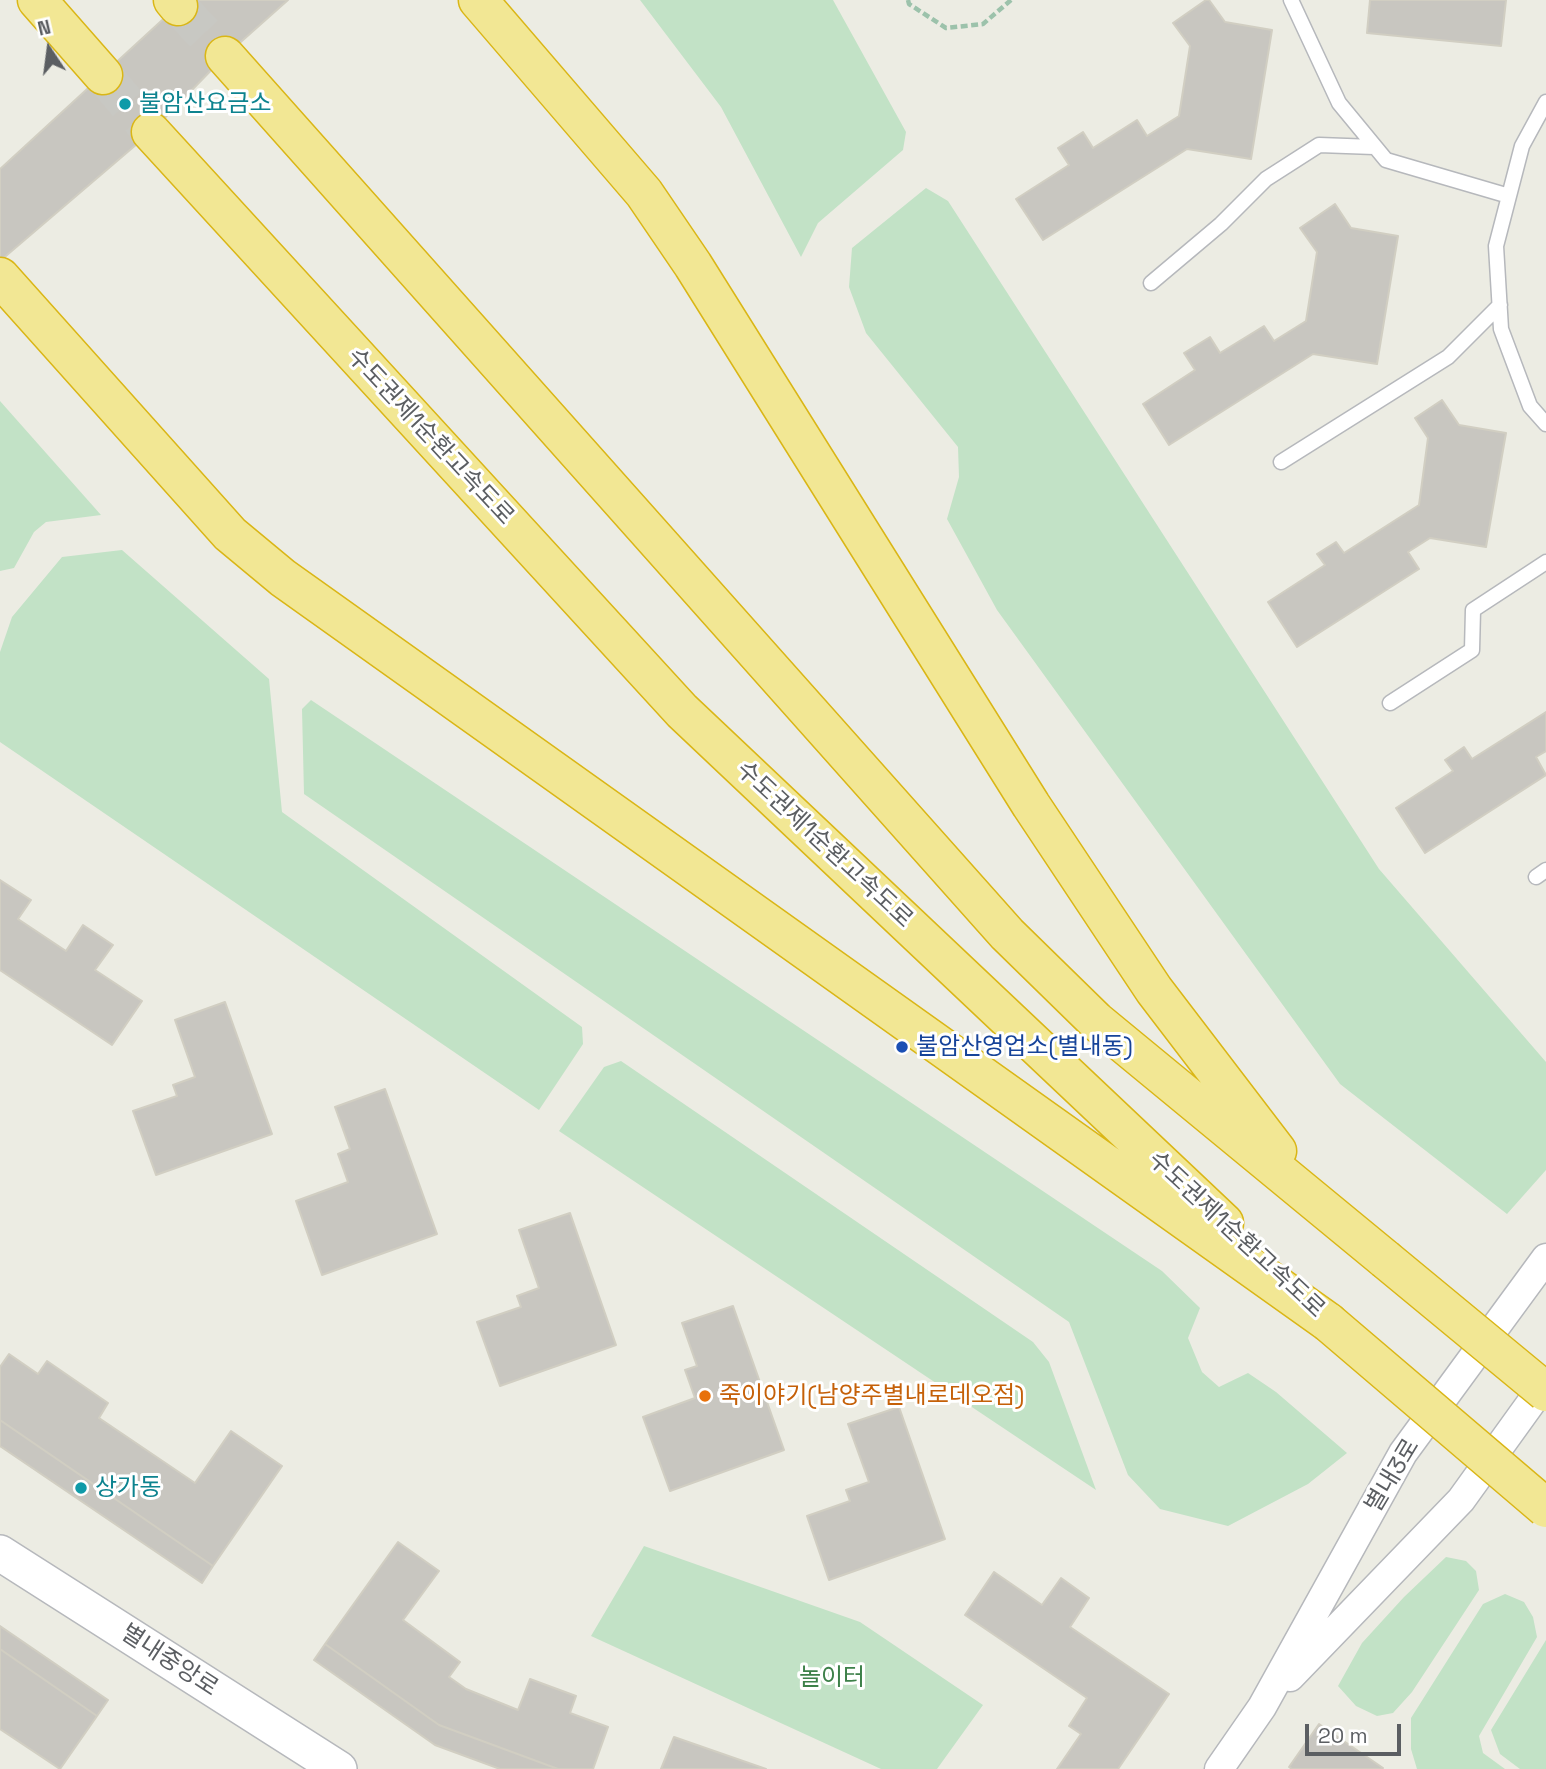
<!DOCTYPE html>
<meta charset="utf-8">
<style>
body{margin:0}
#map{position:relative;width:1546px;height:1769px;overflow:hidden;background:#ecece3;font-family:"Space Grotesk",sans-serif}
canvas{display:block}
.north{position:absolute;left:14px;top:14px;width:70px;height:70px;-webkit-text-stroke:5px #fff;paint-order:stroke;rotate:347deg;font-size:19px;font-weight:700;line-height:28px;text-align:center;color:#5b5e62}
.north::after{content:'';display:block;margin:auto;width:24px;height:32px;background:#5b5e62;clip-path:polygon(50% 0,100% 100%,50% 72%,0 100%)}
.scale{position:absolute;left:1305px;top:1724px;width:96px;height:32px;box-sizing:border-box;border:4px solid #5b5e62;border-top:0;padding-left:9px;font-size:21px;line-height:24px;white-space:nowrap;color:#5b5e62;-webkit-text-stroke:5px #fff;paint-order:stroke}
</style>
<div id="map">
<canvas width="1546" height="1769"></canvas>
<div class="north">N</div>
<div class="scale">20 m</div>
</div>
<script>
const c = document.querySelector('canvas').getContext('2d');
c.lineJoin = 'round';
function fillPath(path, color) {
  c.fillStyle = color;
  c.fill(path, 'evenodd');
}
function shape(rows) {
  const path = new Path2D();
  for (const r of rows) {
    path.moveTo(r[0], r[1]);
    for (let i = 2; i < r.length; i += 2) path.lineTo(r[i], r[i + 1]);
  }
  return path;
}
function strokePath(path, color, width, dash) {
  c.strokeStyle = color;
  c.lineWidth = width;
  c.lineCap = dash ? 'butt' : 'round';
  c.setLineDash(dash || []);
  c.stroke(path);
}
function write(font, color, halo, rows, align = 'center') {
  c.font = font + ' "Space Grotesk","Noto Sans KR",sans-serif';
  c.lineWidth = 6;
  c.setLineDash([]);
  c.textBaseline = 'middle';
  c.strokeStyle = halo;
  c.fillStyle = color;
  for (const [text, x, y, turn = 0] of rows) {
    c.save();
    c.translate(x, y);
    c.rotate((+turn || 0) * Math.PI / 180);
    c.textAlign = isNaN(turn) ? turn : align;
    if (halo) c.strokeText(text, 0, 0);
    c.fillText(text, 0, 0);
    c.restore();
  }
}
fillPath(shape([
 [640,0,833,0,906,132,903,150,818,223,801,257,721,107],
 [926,188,948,201,1379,869,1546,1062,1546,1170,1507,1214,1340,1084,997,610,947,519,959,477,958,447,866,333,849,287,852,248],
 [0,401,101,515,46,522,34,532,14,568,0,571],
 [122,550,269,679,282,812,582,1027,583,1044,539,1110,0,742,0,652,12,617,62,557],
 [311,700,1162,1271,1200,1308,1188,1338,1202,1372,1219,1387,1248,1373,1276,1392,1347,1453,1308,1484,1228,1526,1160,1509,1128,1475,1069,1322,304,794,302,709],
 [621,1061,1033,1342,1049,1362,1096,1490,559,1131,604,1067],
 [644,1546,860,1622,983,1705,937,1769,881,1769,591,1636],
 [1446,1557,1466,1561,1476,1571,1479,1590,1412,1692,1393,1713,1377,1716,1356,1706,1338,1686,1362,1643,1404,1597],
 [1505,1594,1524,1602,1533,1617,1537,1637,1479,1736,1483,1753,1505,1769,1417,1769,1411,1749,1411,1718,1483,1604],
 [1546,1640,1546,1769,1520,1769,1500,1754,1491,1730]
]), '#c2e2c6');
const building = shape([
 [184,0,288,0,225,56,151,132,0,261,0,169,184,0],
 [1206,0,1209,0,1225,22,1272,30,1251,159,1187,149,1043,240,1016,199,1069,165,1058,148,1083,132,1093,148,1137,120,1147,136,1179,116,1190,46,1173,23,1206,0],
 [1370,0,1506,0,1501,46,1367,33,1370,0],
 [1335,204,1351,228,1398,236,1377,364,1313,354,1169,445,1143,404,1195,370,1184,353,1210,337,1220,353,1264,326,1274,341,1306,321,1317,252,1300,228,1335,204],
 [1442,400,1459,425,1506,433,1486,547,1430,538,1408,552,1419,569,1297,647,1268,602,1325,565,1317,554,1336,542,1344,553,1419,505,1428,438,1415,418,1442,400],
 [1546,712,1546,751,1536,757,1546,775,1425,853,1396,808,1453,771,1445,760,1464,747,1472,759,1546,712],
 [0,880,31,900,18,919,66,951,83,925,113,945,95,970,142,1001,112,1045,0,970,0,880],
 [225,1002,272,1134,156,1175,133,1111,177,1096,173,1085,195,1077,175,1020,225,1002],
 [385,1089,437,1234,322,1275,296,1201,348,1182,338,1154,350,1149,335,1107,385,1089],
 [570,1213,616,1345,500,1386,477,1322,521,1307,517,1296,539,1288,519,1230,570,1213],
 [733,1306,784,1450,670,1491,643,1417,695,1398,685,1370,697,1366,682,1323,733,1306],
 [9,1354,38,1374,47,1361,108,1403,99,1418,195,1483,231,1431,282,1466,213,1566,0,1420,0,1367,9,1354],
 [899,1407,945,1539,829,1580,807,1516,850,1501,846,1490,869,1482,848,1424,899,1407],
 [0,1420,213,1566,202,1583,0,1446,0,1420],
 [398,1542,439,1571,403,1620,460,1662,449,1677,466,1689,518,1710,530,1679,576,1696,570,1713,608,1727,593,1769,558,1769,439,1725,325,1644,398,1542],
 [994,1572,1042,1605,1061,1578,1089,1598,1070,1627,1169,1694,1118,1769,1057,1769,1081,1734,1069,1726,1087,1698,965,1615,994,1572],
 [0,1626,108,1700,97,1716,0,1649,0,1626],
 [325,1644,439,1725,558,1769,500,1769,435,1745,314,1660,325,1644],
 [0,1649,97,1716,60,1769,0,1729,0,1649],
 [1319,1724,1383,1768,1382,1769,1292,1769,1289,1767,1319,1724],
 [674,1737,766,1769,661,1769,674,1737]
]);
fillPath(building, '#c8c6c0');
strokePath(building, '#d1cec2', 2);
strokePath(shape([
 [178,6,225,56],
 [103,75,151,132]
]), '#c8c8c3', 38, [38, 19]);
const service = shape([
 [1291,0,1339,103,1386,160,1509,196],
 [1546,102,1522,146,1496,246,1501,329,1530,406,1546,424],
 [1151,283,1221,224,1266,179,1319,145,1374,147],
 [1281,462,1448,357,1500,305],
 [1390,703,1472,650,1473,610,1546,562],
 [1536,877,1546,870]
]);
const minor = shape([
 [1290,1677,1461,1500,1546,1382],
 [1219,1769,1262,1707,1403,1453,1546,1258]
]);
const tertiary = shape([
 [0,1553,339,1769]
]);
const motorway = shape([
 [37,0,103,75],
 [173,0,178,6],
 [478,0,644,193,693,265,1031,805,1154,990,1277,1151],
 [225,56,1007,934,1096,1021,1385,1259],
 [151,132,682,711,1224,1223],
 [0,277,230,534,283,578,1328,1322]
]);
strokePath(service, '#b6b8bc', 17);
strokePath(minor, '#b6b8bc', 31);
strokePath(tertiary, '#b6b8bc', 38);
strokePath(motorway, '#dab616', 41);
strokePath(shape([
 [908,0,909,4,946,28,983,24,1011,0]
]), '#9cc2ab', 4.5, [7, 3.5]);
strokePath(service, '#fff', 14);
strokePath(minor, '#fff', 28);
strokePath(tertiary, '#fff', 35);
strokePath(motorway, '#f2e794', 38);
const motorwayBridge = shape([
 [1385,1259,1546,1392],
 [1328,1322,1546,1508]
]);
strokePath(motorwayBridge, '#dab616', 41, []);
strokePath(motorwayBridge, '#f2e794', 38);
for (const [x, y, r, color] of [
 [125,104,7,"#0f9aa8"],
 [902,1047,7,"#1a4fb4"],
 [705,1396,7,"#e8710a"],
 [81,1488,7,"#0f9aa8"]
]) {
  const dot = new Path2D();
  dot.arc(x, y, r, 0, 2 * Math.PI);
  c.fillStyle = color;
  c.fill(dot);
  strokePath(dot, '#fff', 2.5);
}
write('24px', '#0d838f', '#fff', [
 ["불암산요금소",139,104],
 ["상가동",95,1488]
], 'left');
write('24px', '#5b5e62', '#fff', [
 ["수도권제1순환고속도로",430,437,47],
 ["수도권제1순환고속도로",824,845,43],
 ["수도권제1순환고속도로",1236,1235,43],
 ["별내3로",1393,1476,-59],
 ["별내중앙로",169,1661,33]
]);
write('24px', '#164399', '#fff', [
 ["불암산영업소(별내동)",916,1047]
], 'left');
write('24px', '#c56008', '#fff', [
 ["죽이야기(남양주별내로데오점)",719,1396]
], 'left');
write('24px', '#3d8049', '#fff', [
 ["놀이터",832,1678]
]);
</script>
